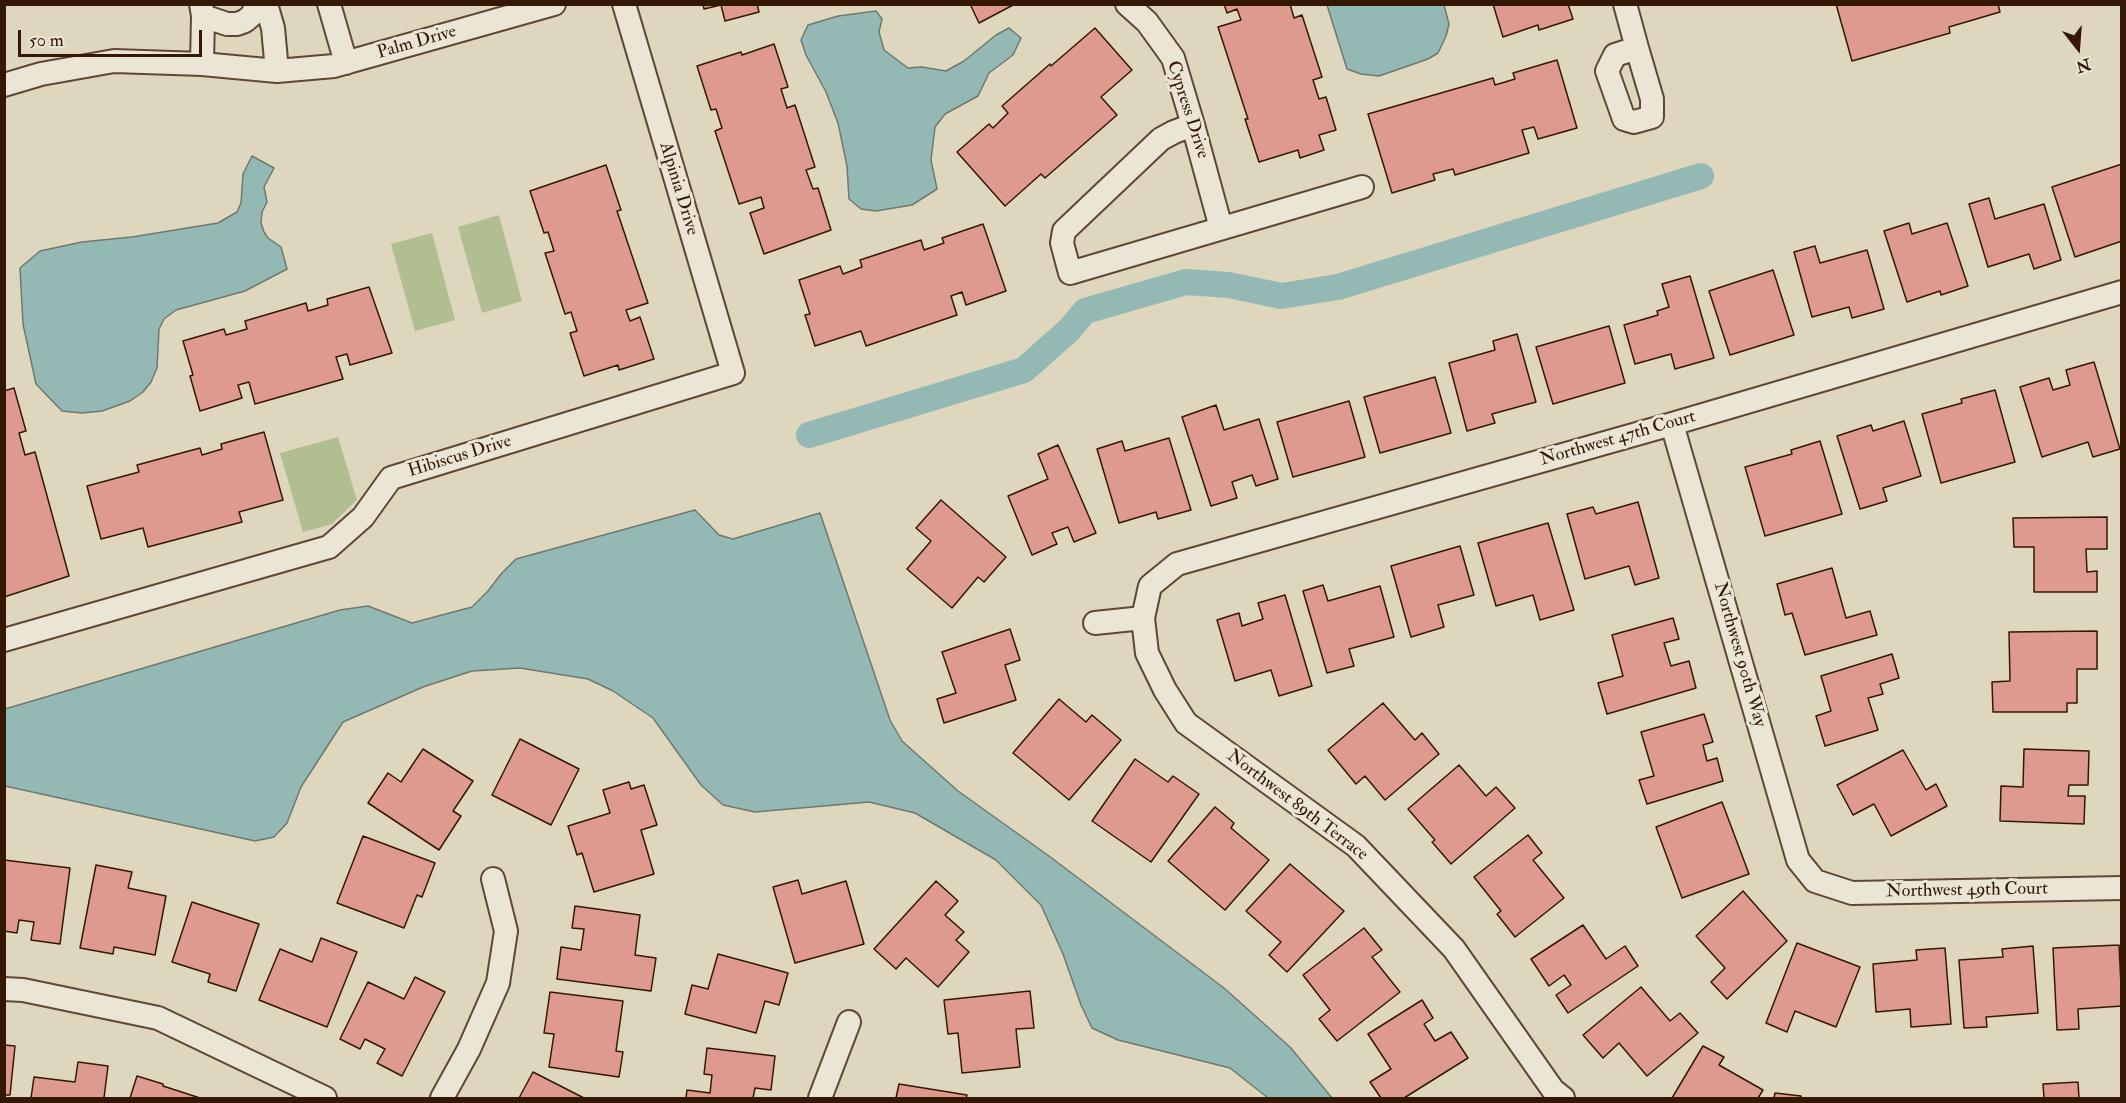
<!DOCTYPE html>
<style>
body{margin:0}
#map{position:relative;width:2126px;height:1103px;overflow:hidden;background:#ded7bd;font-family:"IM FELL Double Pica",serif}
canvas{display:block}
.frame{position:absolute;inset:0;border:6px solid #341805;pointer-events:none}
.north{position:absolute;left:2048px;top:18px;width:60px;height:60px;-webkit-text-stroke:4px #eae5d4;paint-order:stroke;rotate:163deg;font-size:16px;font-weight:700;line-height:24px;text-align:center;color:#341805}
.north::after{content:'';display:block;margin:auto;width:21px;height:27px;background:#341805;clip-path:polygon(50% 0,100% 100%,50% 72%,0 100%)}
.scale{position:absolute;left:18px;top:30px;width:184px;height:27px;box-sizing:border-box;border:3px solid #341805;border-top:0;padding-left:8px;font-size:18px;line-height:21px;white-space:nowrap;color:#341805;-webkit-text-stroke:4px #eae5d4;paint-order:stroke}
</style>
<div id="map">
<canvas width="2126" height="1103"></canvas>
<div class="frame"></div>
<div class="north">N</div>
<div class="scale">50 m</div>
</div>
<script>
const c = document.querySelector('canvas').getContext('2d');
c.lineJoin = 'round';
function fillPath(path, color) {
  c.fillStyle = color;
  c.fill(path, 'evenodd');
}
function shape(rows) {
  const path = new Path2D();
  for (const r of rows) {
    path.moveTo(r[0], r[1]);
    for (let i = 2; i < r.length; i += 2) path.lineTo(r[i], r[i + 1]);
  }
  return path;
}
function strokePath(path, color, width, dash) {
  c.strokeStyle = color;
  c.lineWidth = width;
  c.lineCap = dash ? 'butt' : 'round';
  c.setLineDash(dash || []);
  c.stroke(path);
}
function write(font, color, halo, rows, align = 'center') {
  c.font = font + ' "IM FELL Double Pica",serif';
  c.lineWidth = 6;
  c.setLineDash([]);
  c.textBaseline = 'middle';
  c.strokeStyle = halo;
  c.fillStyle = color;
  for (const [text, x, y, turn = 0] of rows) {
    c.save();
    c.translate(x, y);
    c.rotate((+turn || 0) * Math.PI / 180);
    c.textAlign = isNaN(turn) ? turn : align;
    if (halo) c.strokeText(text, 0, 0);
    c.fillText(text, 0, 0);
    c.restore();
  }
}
fillPath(shape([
 [499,215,522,301,482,313,458,227],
 [432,233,455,320,415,331,391,244],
 [338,437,357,500,332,524,303,532,280,453]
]), '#b1be92');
const water = shape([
 [1327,5,1444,5,1449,24,1446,36,1438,53,1428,59,1379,76,1361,74,1347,69,1327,5],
 [876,11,882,19,879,32,884,50,908,68,922,67,946,71,964,61,996,35,1009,28,1021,38,1013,55,989,73,978,96,945,114,935,127,931,160,937,189,912,205,876,211,861,209,849,199,847,166,838,123,826,92,806,55,801,40,808,25,838,16,876,11],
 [252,156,274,168,264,187,267,202,262,212,261,223,264,232,268,238,281,247,287,269,245,291,176,310,164,319,159,329,157,368,151,382,143,392,130,401,102,411,82,413,62,411,36,384,23,324,20,268,40,251,82,242,132,237,218,223,237,212,241,203,243,174,252,156],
 [695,510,719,535,733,539,820,513,890,720,902,741,958,791,1049,856,1224,988,1290,1047,1332,1098,1268,1098,1230,1068,1118,1040,1092,1028,1081,1005,1063,954,1041,905,996,860,915,813,869,802,755,812,723,805,701,785,653,718,613,691,588,679,520,668,472,671,423,687,343,722,301,787,287,823,274,837,255,841,5,786,5,709,340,610,368,606,412,623,472,607,488,591,501,574,516,559,695,510]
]);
fillPath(water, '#94b9b5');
strokePath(water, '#6e796f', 1.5);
strokePath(shape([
 [809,435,1024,370,1069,330,1085,311,1186,282,1229,285,1281,296,1338,287,1701,176]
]), '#94b9b5', 26);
const building = shape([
 [703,4,757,4,759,12,725,21,721,5,704,9,703,4],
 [970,4,1015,4,979,23,970,4],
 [1224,4,1290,4,1294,18,1302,15,1322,77,1313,80,1319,99,1326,97,1336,130,1319,135,1324,150,1300,158,1298,150,1259,162,1245,119,1248,119,1218,27,1241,20,1237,9,1227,13,1224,4],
 [1493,4,1568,4,1573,19,1539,30,1538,25,1503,37,1493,4],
 [1836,4,1998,4,2000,12,1949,27,1950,33,1852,61,1836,4],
 [1095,28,1132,70,1101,97,1117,115,1045,178,1041,174,1005,206,957,152,989,124,993,128,1008,113,1002,106,1050,64,1051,66,1095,28],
 [774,44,788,87,781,89,787,108,795,105,815,167,806,170,813,189,818,188,831,230,764,254,750,213,764,208,761,197,739,204,715,131,722,128,716,109,711,110,697,66,741,52,742,55,774,44],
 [1557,60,1577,128,1538,139,1534,127,1522,130,1529,153,1455,175,1453,169,1433,174,1435,180,1392,193,1368,114,1493,78,1495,85,1515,79,1513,73,1557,60],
 [2122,164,2122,241,2075,257,2052,187,2122,164],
 [606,165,621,210,617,211,648,303,626,310,630,321,640,317,654,359,619,370,618,365,584,376,570,333,577,331,571,312,565,314,545,253,554,251,548,232,544,233,530,191,606,165],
 [1989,198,1995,219,2044,204,2061,260,2034,269,2029,254,1988,267,1969,204,1989,198],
 [1909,223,1912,234,1947,223,1968,286,1941,295,1940,291,1907,302,1884,231,1909,223],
 [983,224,1006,291,966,305,962,292,951,296,957,315,866,346,861,331,815,346,805,315,810,314,799,280,840,266,843,274,862,267,860,260,921,240,924,250,944,243,942,238,983,224],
 [1815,246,1820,263,1867,250,1884,309,1852,318,1849,307,1812,317,1794,252,1815,246],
 [1773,270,1794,335,1730,355,1709,291,1773,270],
 [1690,276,1714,358,1675,369,1671,354,1635,364,1624,325,1658,315,1657,311,1669,307,1662,284,1690,276],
 [369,287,392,353,350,365,347,354,336,357,343,379,255,404,249,382,238,385,242,398,200,411,190,376,193,375,183,341,224,329,226,335,247,329,245,321,306,303,308,311,328,305,327,299,369,287],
 [1609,326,1625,383,1553,404,1536,347,1609,326],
 [1517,334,1536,402,1492,414,1495,423,1467,431,1449,363,1495,350,1493,341,1517,334],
 [2094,362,2120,449,2093,457,2088,442,2042,457,2020,387,2049,378,2053,390,2070,385,2066,370,2094,362],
 [1435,377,1451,433,1380,453,1364,397,1435,377],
 [14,388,26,431,19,433,25,455,35,452,69,576,4,597,4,391,14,388],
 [1995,390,2015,462,1941,483,1922,414,1962,403,1961,399,1995,390],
 [1349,401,1365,457,1293,477,1277,422,1349,401],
 [1216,405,1224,430,1259,419,1278,479,1256,486,1252,475,1232,482,1237,498,1211,506,1182,417,1216,405],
 [1904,421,1921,476,1883,488,1887,501,1860,509,1837,436,1871,425,1873,431,1904,421],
 [264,432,283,500,239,512,242,522,148,547,143,528,101,539,87,486,139,472,137,465,200,448,202,455,222,449,221,444,264,432],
 [1169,438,1191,510,1158,519,1156,512,1119,523,1097,449,1122,441,1125,451,1169,438],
 [1820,441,1842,514,1765,536,1745,467,1792,454,1791,450,1820,441],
 [1058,445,1096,533,1074,542,1068,527,1052,533,1057,544,1032,555,1008,496,1048,479,1038,454,1058,445],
 [941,500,1006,557,984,582,978,577,952,608,907,569,931,541,916,528,941,500],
 [1638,502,1659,578,1635,585,1629,566,1585,579,1567,514,1593,507,1596,514,1638,502],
 [2107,517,2107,549,2086,549,2087,572,2097,571,2097,592,2034,592,2034,547,2014,547,2013,518,2107,517],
 [1548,523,1574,610,1540,620,1533,595,1496,606,1478,543,1548,523],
 [1460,546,1474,595,1438,605,1444,627,1411,637,1391,566,1460,546],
 [1832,568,1846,618,1870,611,1877,635,1805,655,1792,613,1785,615,1777,584,1832,568],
 [1323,585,1328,601,1380,586,1394,637,1349,649,1354,666,1327,673,1303,591,1323,585],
 [1285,595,1312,686,1279,696,1271,670,1235,681,1217,620,1239,613,1242,626,1263,619,1258,603,1285,595],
 [1673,618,1679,639,1664,643,1671,666,1689,661,1696,688,1607,714,1598,683,1623,676,1612,635,1673,618],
 [1010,629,1020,660,1005,665,1016,700,944,723,937,699,956,693,942,652,1010,629],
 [2097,631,2097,669,2077,669,2077,703,2067,703,2067,712,1993,712,1992,682,2010,681,2009,632,2097,631],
 [1892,654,1899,678,1880,684,1883,694,1868,698,1878,730,1825,746,1816,716,1831,711,1821,676,1892,654],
 [1059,699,1086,722,1092,715,1121,740,1069,800,1013,753,1059,699],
 [1383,703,1415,740,1422,733,1439,754,1385,800,1365,776,1356,784,1328,750,1383,703],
 [1704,714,1713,742,1703,745,1707,761,1717,758,1723,781,1647,804,1639,780,1654,776,1641,732,1704,714],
 [520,739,579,769,551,825,492,795,520,739],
 [423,749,473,781,453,811,461,816,439,850,368,803,388,773,401,782,423,749],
 [2024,749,2089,751,2088,785,2069,785,2068,796,2085,796,2084,824,2000,821,2001,786,2023,787,2024,749],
 [1903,750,1926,790,1936,784,1947,806,1891,836,1874,804,1853,815,1837,785,1903,750],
 [1135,759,1168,782,1173,776,1199,794,1151,862,1092,821,1135,759],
 [1459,765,1486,796,1496,787,1515,808,1451,864,1432,842,1435,840,1408,809,1459,765],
 [629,782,631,789,644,785,657,825,641,830,654,874,594,892,582,853,577,855,568,826,610,813,603,790,629,782],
 [1722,802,1749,874,1682,898,1656,827,1722,802],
 [1215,807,1234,823,1231,828,1269,860,1225,910,1168,861,1215,807],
 [1528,835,1542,853,1533,860,1564,898,1515,937,1497,914,1501,911,1474,877,1528,835],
 [363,836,435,863,422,897,417,895,404,928,337,903,363,836],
 [4,860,70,868,60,944,31,940,34,922,19,920,17,933,4,931,4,860],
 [1290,864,1344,911,1287,972,1269,955,1281,942,1246,911,1290,864],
 [96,865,132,872,128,888,166,896,155,955,114,947,113,954,80,948,96,865],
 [798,880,802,894,846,881,864,944,795,963,773,887,798,880],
 [936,881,958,901,945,915,964,932,956,940,969,952,938,987,906,958,896,969,874,949,936,881],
 [1743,891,1787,941,1727,999,1711,982,1725,968,1696,936,1743,891],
 [192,902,259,924,236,991,208,982,210,974,172,962,192,902],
 [575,906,640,915,635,955,656,958,651,991,557,979,561,947,581,950,584,929,572,928,575,906],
 [1583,925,1606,959,1625,946,1638,966,1568,1013,1556,995,1571,985,1564,975,1549,986,1531,959,1583,925],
 [1364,928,1382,950,1372,957,1400,992,1337,1041,1319,1019,1330,1010,1303,975,1364,928],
 [321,938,357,952,327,1027,259,1000,280,949,312,962,321,938],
 [1797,943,1860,967,1836,1027,1795,1011,1787,1032,1766,1023,1797,943],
 [2119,945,2122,1006,2078,1009,2079,1029,2057,1030,2053,948,2119,945],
 [2033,946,2038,1013,1986,1017,1987,1027,1964,1028,1959,960,2003,957,2002,949,2033,946],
 [1945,948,1951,1024,1911,1027,1910,1009,1876,1012,1873,964,1917,960,1916,950,1945,948],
 [718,954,788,973,779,1005,765,1001,756,1033,685,1014,692,985,708,989,718,954],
 [415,977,445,992,402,1076,377,1063,385,1049,365,1039,360,1049,340,1039,368,982,404,999,415,977],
 [1641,987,1670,1021,1680,1013,1698,1033,1647,1076,1619,1043,1603,1058,1583,1035,1641,987],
 [1030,991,1034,1028,1016,1029,1020,1067,962,1073,958,1033,948,1034,944,1000,1030,991],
 [550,992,623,1001,616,1051,623,1052,619,1077,549,1067,554,1034,544,1033,550,992],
 [1422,1000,1433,1018,1424,1024,1435,1041,1451,1032,1468,1058,1404,1098,1381,1098,1370,1082,1391,1069,1368,1034,1422,1000],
 [4,1045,15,1046,10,1095,4,1095,4,1045],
 [1703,1046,1724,1057,1719,1065,1763,1090,1758,1098,1672,1098,1703,1046],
 [707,1048,775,1056,771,1090,755,1088,753,1098,686,1098,687,1090,710,1093,712,1075,704,1074,707,1048],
 [78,1062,108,1066,104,1098,31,1098,34,1077,75,1082,78,1062],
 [533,1072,584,1098,519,1098,533,1072],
 [137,1076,163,1084,163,1086,200,1098,130,1098,137,1076],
 [2078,1082,2079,1098,2044,1098,2043,1084,2078,1082],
 [899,1084,967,1095,966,1098,896,1098,899,1084],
 [1775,1093,1801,1096,1801,1098,1774,1098,1775,1093]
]);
fillPath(building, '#de9a8f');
strokePath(building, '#341805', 1.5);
const street = shape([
 [201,4,203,16,202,64],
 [266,4,273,28,277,71],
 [329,4,346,63],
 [1127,4,1147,22,1173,58,1193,125,1221,228],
 [1625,4,1637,48,1652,99,1652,117,1634,122,1624,119,1607,71,1615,55,1637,48],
 [203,16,227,24,237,24,245,21,252,15,257,4],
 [4,85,41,74,114,61,202,64,277,71,334,66,554,4],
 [1193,125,1174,132,1161,139,1064,231,1062,243,1070,273,1362,187],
 [1672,424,1798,860,1815,881,1852,893,2122,888],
 [1095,623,1143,618],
 [4,640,329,547,363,517,391,478,733,373,624,4],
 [4,989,23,990,158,1018,325,1098],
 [442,1098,469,1049,498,983,506,931,493,879],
 [820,1098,849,1022],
 [1563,1098,1553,1090,1454,949,1356,846,1186,723,1165,690,1147,653,1143,618,1150,586,1177,564,1672,424,2122,292]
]);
strokePath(street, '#5e4833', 26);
strokePath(street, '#eae5d4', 22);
write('18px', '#341805', '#eae5d4', [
 ["Palm Drive",417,43,-16],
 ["Cypress Drive",1187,110,72],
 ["Alpinia Drive",678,189,73],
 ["Northwest 47th Court",1618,439,-16],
 ["Hibiscus Drive",460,457,-17],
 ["Northwest 90th Way",1739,655,74],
 ["Northwest 89th Terrace",1297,806,37],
 ["Northwest 49th Court",1967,891,-1]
]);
</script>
